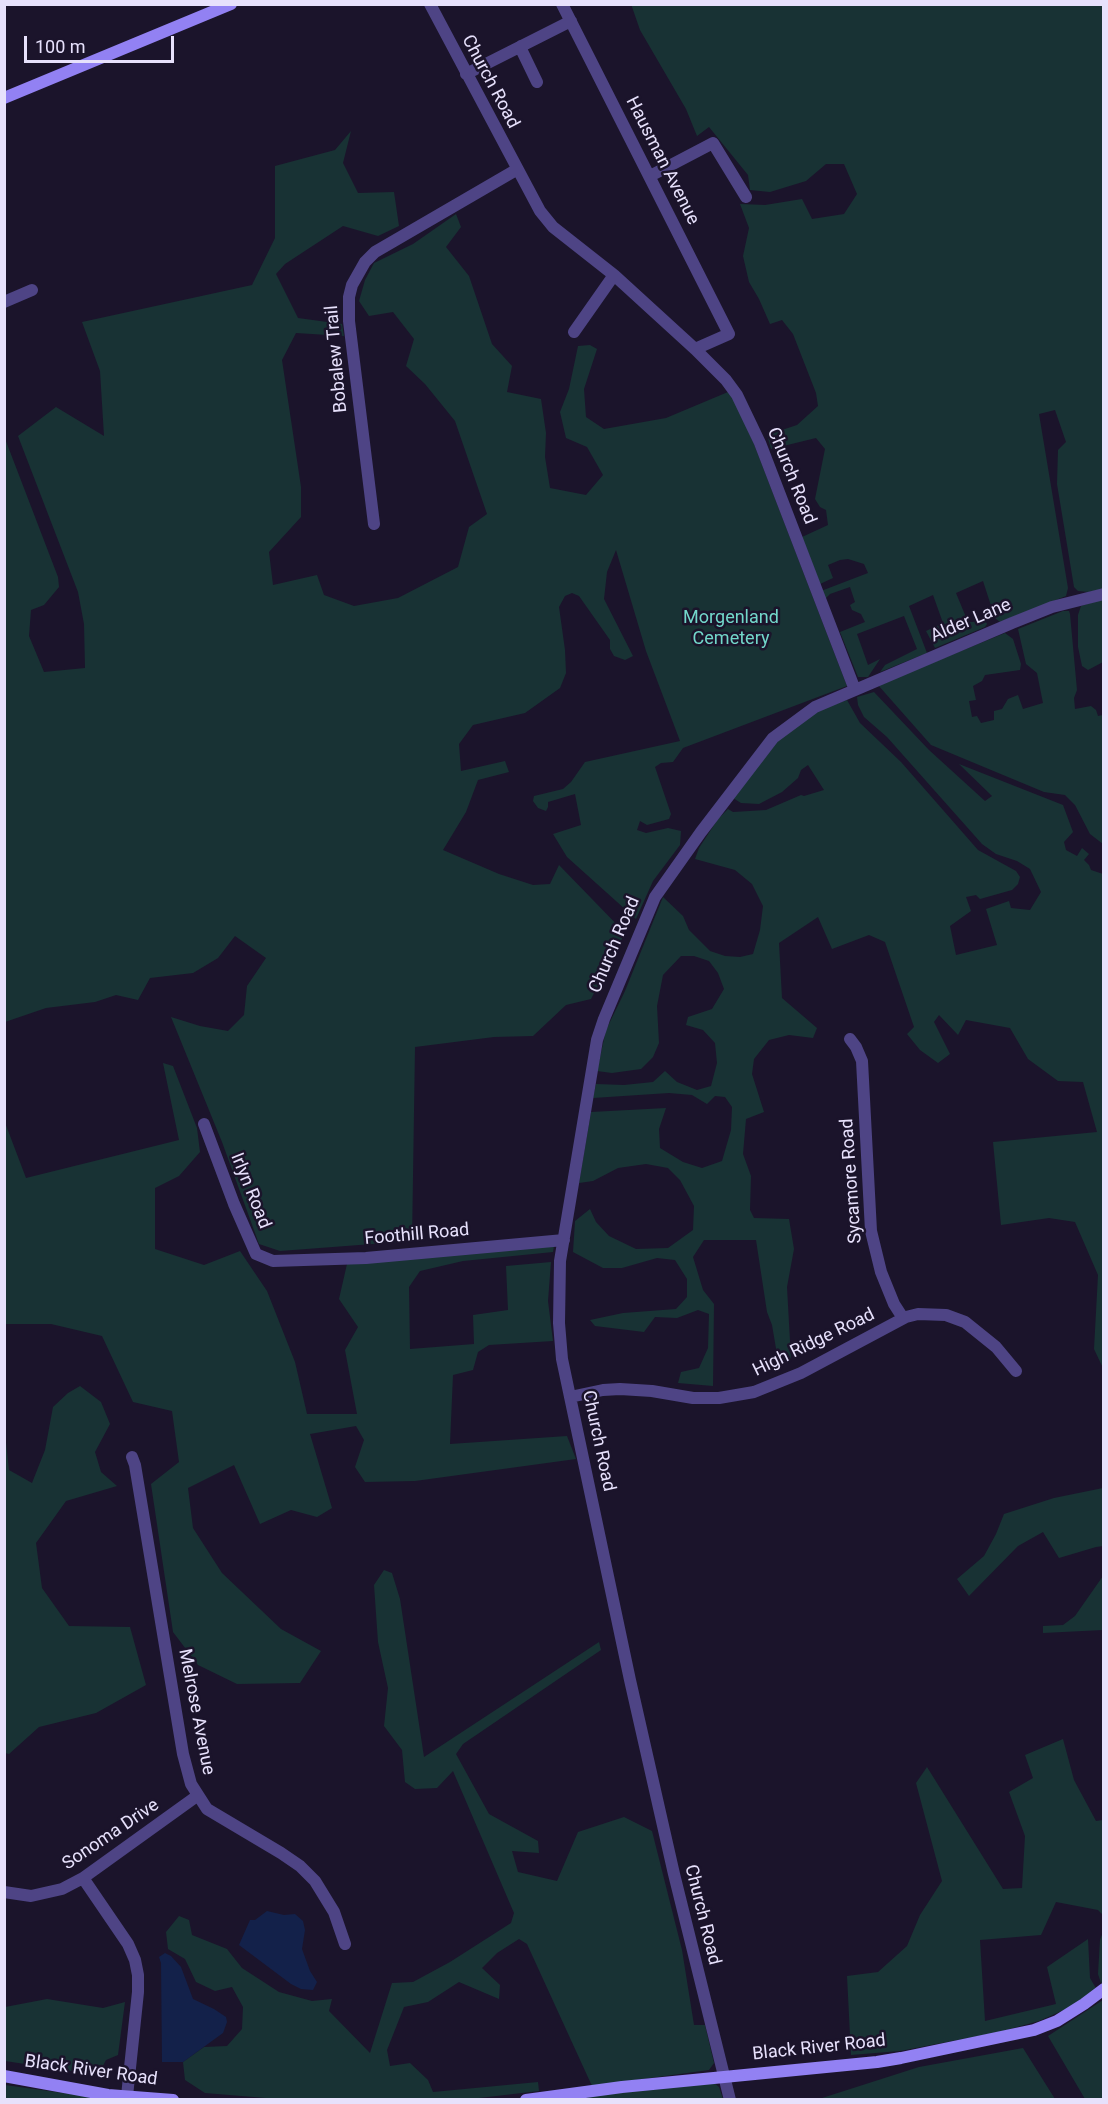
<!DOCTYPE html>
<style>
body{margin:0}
#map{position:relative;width:1108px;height:2104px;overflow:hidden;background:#1b142b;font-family:Roboto,sans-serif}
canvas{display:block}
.frame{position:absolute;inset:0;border:6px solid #e7e1fc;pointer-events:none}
.scale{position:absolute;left:24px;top:36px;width:150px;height:27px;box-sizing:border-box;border:3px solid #e7e1fc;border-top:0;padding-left:8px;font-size:18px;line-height:21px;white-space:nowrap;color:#e7e1fc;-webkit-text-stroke:4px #1b142b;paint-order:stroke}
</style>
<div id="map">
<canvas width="1108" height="2104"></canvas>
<div class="frame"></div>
<div class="scale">100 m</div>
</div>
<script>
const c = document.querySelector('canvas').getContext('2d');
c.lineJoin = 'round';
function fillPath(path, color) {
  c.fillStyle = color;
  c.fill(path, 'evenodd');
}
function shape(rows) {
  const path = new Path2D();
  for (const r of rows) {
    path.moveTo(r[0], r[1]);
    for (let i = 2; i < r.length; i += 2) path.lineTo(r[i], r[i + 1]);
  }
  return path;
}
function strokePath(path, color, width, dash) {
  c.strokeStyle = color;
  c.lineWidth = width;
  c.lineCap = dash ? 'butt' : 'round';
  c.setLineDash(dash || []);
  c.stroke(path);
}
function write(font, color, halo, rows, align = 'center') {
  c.font = font + ' Roboto,sans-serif';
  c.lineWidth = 5;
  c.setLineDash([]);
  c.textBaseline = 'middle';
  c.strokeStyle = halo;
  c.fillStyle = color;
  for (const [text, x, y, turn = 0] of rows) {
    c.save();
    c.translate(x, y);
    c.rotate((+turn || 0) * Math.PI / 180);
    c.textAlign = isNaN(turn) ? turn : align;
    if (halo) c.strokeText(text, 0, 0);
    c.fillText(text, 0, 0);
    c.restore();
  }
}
fillPath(shape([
 [631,4,1103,5,1103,589,1089,592,1078,591,1074,587,1057,484,1058,450,1066,442,1055,410,1039,414,1068,588,1066,596,1000,622,995,618,983,581,956,593,968,622,973,622,984,618,987,624,985,627,935,648,926,631,943,623,933,595,909,606,927,653,880,672,885,665,917,649,904,616,857,634,868,665,880,659,868,677,858,677,840,632,865,622,861,614,852,610,850,605,855,602,850,587,830,594,825,599,821,591,868,573,864,564,848,559,840,560,828,565,833,578,820,584,802,537,828,525,826,510,820,507,815,499,825,449,816,438,771,449,767,435,797,425,818,406,816,393,793,334,782,320,770,324,759,299,749,282,743,256,749,228,740,204,765,205,802,199,812,219,844,214,857,194,844,164,826,164,806,181,770,192,750,190,748,175,709,127,697,136,686,109,640,30],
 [351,131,343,163,358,193,394,192,399,226,378,236,343,226,285,264,276,274,298,318,342,324,344,336,296,333,282,360,301,487,301,517,269,552,273,585,317,575,324,595,354,606,398,598,458,567,469,527,487,514,455,421,425,384,406,366,414,339,393,312,369,316,359,301,365,280,374,263,413,244,456,214,461,227,446,247,469,276,492,344,512,366,507,392,541,399,546,433,545,457,550,488,586,495,603,475,587,447,566,438,560,412,569,389,578,346,590,345,597,349,584,389,586,417,604,429,666,418,728,392,733,396,754,444,847,686,683,748,673,762,661,763,655,767,671,814,669,819,647,825,640,821,637,830,646,833,668,828,681,831,680,845,653,881,636,919,567,857,553,834,581,825,575,794,548,802,548,807,546,811,538,808,533,801,534,796,563,789,571,782,585,762,680,741,646,651,616,550,607,572,604,599,633,656,625,660,614,656,610,649,610,640,579,596,572,593,565,596,559,607,565,650,566,673,560,688,525,713,473,725,459,744,461,771,505,761,509,772,478,780,466,812,443,850,499,874,533,885,550,884,559,865,625,933,591,999,566,1005,533,1036,494,1037,415,1047,412,1241,280,1251,259,1244,222,1142,171,1017,200,1026,228,1031,244,1015,247,986,266,958,235,936,218,958,193,973,150,978,138,1000,116,995,95,1002,46,1008,5,1022,4,436,58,577,59,587,44,605,31,610,29,636,44,672,85,668,84,624,78,592,18,436,56,407,104,436,100,371,82,322,252,285,275,238,275,166,335,150],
 [1103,599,1103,662,1088,670,1082,666,1078,647,1078,615,1081,606],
 [1063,611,1069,611,1070,614,1077,690,1074,698,1075,709,1091,706,1096,710,1098,716,1103,715,1103,844,1090,834,1075,805,1065,795,1044,792,931,745,878,685,1005,633,1013,639,1021,664,1020,670,985,675,982,681,973,686,976,700,969,701,972,717,977,716,981,723,994,720,994,711,1002,709,1008,699,1018,695,1023,709,1043,703,1037,673,1026,664,1018,629],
 [874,692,929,750,985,801,992,796,959,764,1063,805,1073,832,1064,842,1066,850,1077,856,1082,848,1089,854,1084,860,1089,865,1091,870,1103,874,1103,1368,1094,1349,1098,1275,1075,1222,1049,1218,1001,1225,993,1142,1097,1132,1083,1082,1058,1081,1028,1059,1010,1028,966,1020,958,1035,939,1015,934,1022,950,1054,938,1063,920,1050,907,1034,914,1027,885,942,869,935,832,949,818,917,779,943,782,998,817,1028,813,1038,789,1035,769,1040,754,1059,752,1074,764,1112,746,1119,743,1154,751,1176,750,1210,754,1218,789,1219,794,1249,787,1287,791,1359,779,1366,772,1325,767,1312,756,1240,704,1240,693,1257,703,1290,714,1304,713,1386,678,1383,681,1372,699,1368,708,1348,709,1314,698,1310,677,1318,655,1317,644,1332,595,1326,590,1320,623,1313,676,1309,687,1297,687,1279,675,1260,657,1258,622,1268,603,1268,573,1252,575,1221,590,1209,596,1222,609,1236,636,1249,668,1248,693,1230,694,1206,680,1180,668,1168,646,1164,618,1168,593,1181,579,1183,591,1112,666,1108,659,1129,660,1148,683,1162,702,1168,722,1161,731,1130,732,1107,725,1097,715,1096,707,1104,692,1095,669,1093,593,1098,596,1084,624,1085,653,1082,665,1071,677,1082,697,1090,711,1086,717,1063,715,1043,703,1030,686,1025,688,1017,712,1009,724,989,718,973,709,961,694,956,681,956,663,975,657,1006,659,1043,653,1057,641,1069,612,1073,597,1071,606,1030,625,991,663,897,683,916,689,930,710,951,725,956,740,957,753,954,760,930,763,906,752,884,735,870,695,859,699,848,718,819,728,809,733,812,766,810,801,795,804,796,824,790,808,765,801,770,798,778,782,792,759,804,741,803,733,798,781,737,816,711,847,700,860,723,901,762,978,850,1016,871,1020,877,1018,884,1012,890,980,899,976,895,966,897,971,911,950,926,956,955,997,945,986,909,1009,901,1011,908,1030,910,1041,892,1030,869,1017,861,996,854,982,844,887,737,864,717,858,705,857,697],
 [163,1063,173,1066,197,1128,200,1152,179,1176,155,1188,155,1249,204,1265,240,1251,267,1291,295,1362,307,1414,357,1414,345,1350,358,1327,339,1299,347,1264,554,1246,553,1252,463,1261,420,1271,409,1287,410,1349,474,1344,473,1315,508,1310,506,1266,551,1262,548,1301,553,1341,489,1345,478,1352,473,1370,453,1375,450,1444,567,1436,576,1459,415,1481,365,1482,355,1467,364,1440,356,1426,310,1434,332,1508,317,1517,291,1510,260,1524,234,1465,188,1488,193,1528,222,1573,281,1629,321,1651,300,1683,237,1684,198,1665,173,1632,151,1484,179,1462,172,1411,133,1402,102,1336,51,1324,5,1324,4,1120,26,1178,179,1140],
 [80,1386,101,1402,110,1424,95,1452,101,1472,117,1486,66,1501,36,1543,42,1588,69,1626,130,1627,146,1685,96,1713,39,1727,9,1754,5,1753,5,1433,9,1470,32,1483,45,1450,53,1407,68,1393],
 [1103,1488,1103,1546,1096,1547,1059,1558,1043,1532,1018,1546,969,1596,957,1579,984,1556,996,1534,1004,1514,1054,1498],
 [384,1570,392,1573,400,1599,424,1757,599,1642,601,1650,463,1744,456,1754,489,1814,538,1841,539,1853,512,1851,518,1872,557,1881,578,1832,624,1817,652,1831,682,1950,694,2025,705,2025,714,2063,709,2070,592,2086,527,1944,519,1939,497,1953,482,1968,500,1985,499,1999,459,1982,428,2002,404,2007,387,2050,390,2066,410,2063,428,2080,433,2092,538,2082,539,2091,462,2100,290,2100,205,2093,185,2080,183,2062,204,2047,227,2046,242,2029,243,2007,232,1987,215,1991,196,1982,185,1959,168,1949,166,1932,179,1916,189,1920,192,1935,227,1949,242,1968,279,1992,312,2001,332,1999,329,2011,370,2053,392,1983,413,1982,450,1962,511,1923,514,1913,453,1771,437,1788,415,1789,405,1782,402,1750,384,1726,388,1688,378,1642,374,1585],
 [1103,1576,1103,1630,1043,1633,1043,1626,1063,1625,1075,1616],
 [1063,1739,1074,1780,1096,1821,1103,1820,1103,1915,1098,1910,1056,1902,1041,1935,980,1940,985,2021,1056,2004,1047,1967,1088,1939,1090,1978,1097,1990,1066,2009,1039,2021,999,2032,900,2051,851,2055,847,1976,878,1972,907,1946,920,1915,942,1881,916,1783,927,1767,1003,1889,1022,1888,1025,1836,1009,1792,1033,1778,1025,1755],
 [1103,1932,1104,1982,1101,1983,1098,1974,1100,1940],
 [47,1999,103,2008,125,2002,118,2055,106,2060,98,2075,5,2061,5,2007],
 [1103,2000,1103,2099,1085,2099,1048,2036],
 [1023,2048,1055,2099,819,2099,919,2067],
 [713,2082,719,2087,723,2099,554,2100],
 [5,2085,107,2099,5,2099]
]), '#183234');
fillPath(shape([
 [267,1911,284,1915,295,1914,303,1921,305,1930,302,1949,310,1971,317,1982,313,1990,301,1989,291,1984,239,1945,250,1920,255,1920],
 [165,1953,171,1956,181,1967,193,1999,214,2009,226,2017,227,2022,223,2033,183,2062,162,2062,161,1963,159,1957]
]), '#13214a');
strokePath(shape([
 [430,4,540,211,553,227,614,275,695,349,726,380,737,395,760,443,855,690],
 [562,4,729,334,695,349],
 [521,46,522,51,537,82],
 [466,74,571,21],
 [650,176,713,143,746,197],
 [4,302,32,290],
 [574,332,614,275],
 [374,524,349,321,349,297,352,285,365,262,375,252,516,170],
 [850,1039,856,1047,862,1061,871,1231,881,1272,894,1304,903,1318],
 [204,1124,234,1204,256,1254,273,1261,366,1258,564,1240],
 [570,1397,603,1390,620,1389,652,1391,693,1398,719,1398,754,1392,801,1373,906,1317,918,1314,946,1315,965,1322,996,1347,1016,1371],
 [132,1457,135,1465,183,1754,191,1784,207,1809,281,1853,300,1866,315,1881,334,1912,345,1944],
 [83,1878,128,1944,135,1960,138,1975,138,1992,127,2096],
 [4,1892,31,1896,62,1889,83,1878,197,1796],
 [730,2100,674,1874,630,1680,562,1359,559,1323,560,1261,597,1040,604,1019,655,897,701,832,773,738,815,707,855,690,1012,623,1052,607,1104,594]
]), '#4e4485', 12);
strokePath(shape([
 [4,98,231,4],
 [4,2076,108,2095,173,2100],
 [526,2100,622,2087,877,2062,901,2058,1034,2030,1057,2021,1084,2004,1104,1989]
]), '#9281f3', 12);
write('18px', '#e7e1fc', '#1b142b', [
 ["Church Road",490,82,62],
 ["Hausman Avenue",662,161,63],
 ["Bobalew Trail",337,359,-95],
 ["Church Road",791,476,68],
 ["Alder Lane",971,621,-23],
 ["Church Road",615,945,-67],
 ["Sycamore Road",852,1181,-94],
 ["Irlyn Road",250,1191,68],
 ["Foothill Road",417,1235,-5],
 ["High Ridge Road",814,1343,-26],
 ["Church Road",598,1441,78],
 ["Melrose Avenue",196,1712,79],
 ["Sonoma Drive",111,1835,-34],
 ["Church Road",702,1915,76],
 ["Black River Road",819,2048,-6],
 ["Black River Road",91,2071,8]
]);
write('18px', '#72d7ca', '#1b142b', [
 ["Morgenland",731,618],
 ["Cemetery",731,639]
]);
</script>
